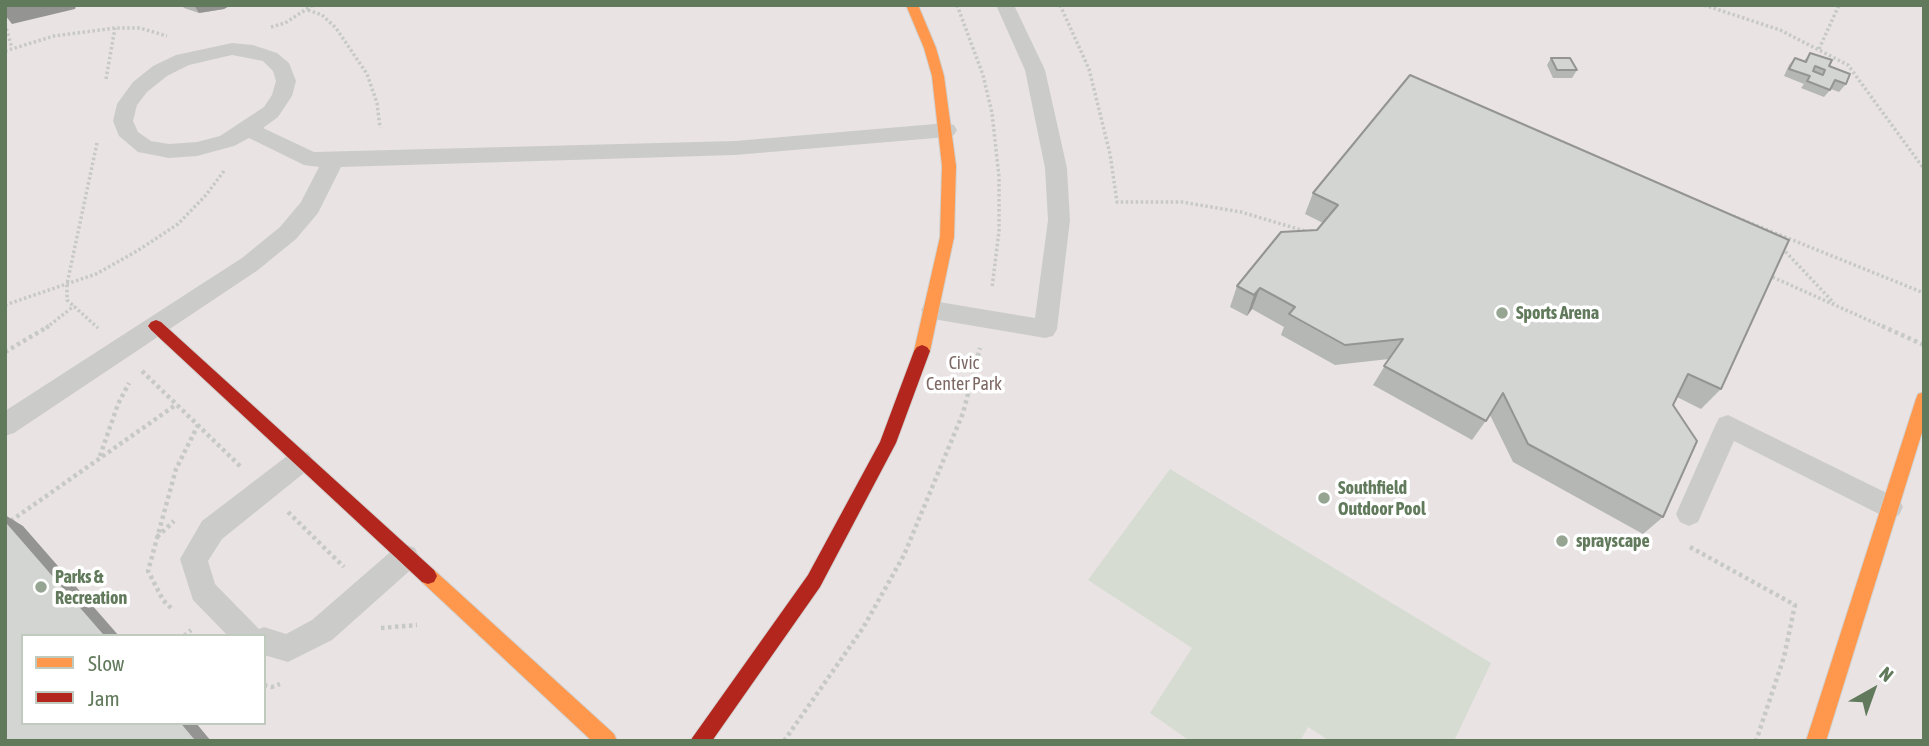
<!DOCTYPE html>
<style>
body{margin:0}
#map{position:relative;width:1929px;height:746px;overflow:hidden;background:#f6f5f6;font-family:"Asap Condensed",sans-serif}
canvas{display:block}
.frame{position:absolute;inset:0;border:7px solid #627a5c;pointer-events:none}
.legend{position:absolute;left:21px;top:634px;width:245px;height:91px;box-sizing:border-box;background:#fff;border:2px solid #c0cabe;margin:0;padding:9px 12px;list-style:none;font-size:21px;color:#627a5c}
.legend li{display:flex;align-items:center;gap:14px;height:35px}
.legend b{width:35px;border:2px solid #c0cabe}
.north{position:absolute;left:1838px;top:655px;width:70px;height:70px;-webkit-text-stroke:5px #fff;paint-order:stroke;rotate:40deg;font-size:19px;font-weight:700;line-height:28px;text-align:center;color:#627a5c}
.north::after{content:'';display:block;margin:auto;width:24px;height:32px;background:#627a5c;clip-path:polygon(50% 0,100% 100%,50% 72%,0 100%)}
</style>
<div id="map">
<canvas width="1929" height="746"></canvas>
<div class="frame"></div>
<ul class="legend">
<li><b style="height:9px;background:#ff974d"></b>Slow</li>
<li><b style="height:9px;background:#b3261e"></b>Jam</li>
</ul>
<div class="north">N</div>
</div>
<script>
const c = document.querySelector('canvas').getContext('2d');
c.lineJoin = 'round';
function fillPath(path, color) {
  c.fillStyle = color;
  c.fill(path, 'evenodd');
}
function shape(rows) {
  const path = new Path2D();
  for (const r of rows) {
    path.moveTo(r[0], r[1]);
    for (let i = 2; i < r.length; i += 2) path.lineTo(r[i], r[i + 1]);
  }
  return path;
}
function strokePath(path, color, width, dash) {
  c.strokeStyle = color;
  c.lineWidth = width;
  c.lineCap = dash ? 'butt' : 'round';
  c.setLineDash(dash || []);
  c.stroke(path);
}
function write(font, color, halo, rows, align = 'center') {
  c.font = font + ' "Asap Condensed",sans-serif';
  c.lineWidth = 7;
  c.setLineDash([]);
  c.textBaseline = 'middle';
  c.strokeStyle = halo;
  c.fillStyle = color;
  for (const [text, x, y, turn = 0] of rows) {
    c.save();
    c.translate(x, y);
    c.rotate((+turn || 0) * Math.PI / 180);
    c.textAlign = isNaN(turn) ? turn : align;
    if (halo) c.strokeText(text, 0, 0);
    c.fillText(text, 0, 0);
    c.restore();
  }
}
fillPath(shape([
 [5,5,1924,5,1924,741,5,741],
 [23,636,264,636,264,723,23,723]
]), '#e9e3e4');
fillPath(shape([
 [1170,469,1491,663,1454,741,1330,741,1308,727,1300,741,1190,741,1150,713,1192,648,1088,580]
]), '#d6dcd2');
const slow = shape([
 [906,5,918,5,936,48,944,76,956,166,954,237,930,351,927,355,922,357,917,355,914,351,940,237,942,166,932,76,924,48,906,5],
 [1924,392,1924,426,1826,741,1806,741,1916,399,1918,394,1924,392],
 [428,568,434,570,614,734,617,741,592,741,422,582,419,576,422,570,428,568]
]);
const jam = shape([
 [156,320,161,322,434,570,437,576,434,582,428,584,422,582,151,330,148,326,151,322,156,320],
 [922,345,927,347,930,351,896,443,820,587,712,741,690,741,808,575,880,442,914,351,917,347,922,345]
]);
strokePath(slow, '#d1d2d0', 2);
strokePath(jam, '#d1d2d0', 2);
strokePath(shape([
 [957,5,983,75,992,113,999,177,999,231,992,288],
 [1060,5,1089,69,1110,154,1117,202,1182,202,1241,212,1308,232],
 [1704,5,1780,30,1848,65,1924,169],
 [308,10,322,15,336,28,367,74,377,103,380,128],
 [5,24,12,48],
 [271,27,285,23,313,5],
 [1819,49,1839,5],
 [5,51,54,36,115,28,140,28,167,36],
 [106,79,115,28],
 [97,143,67,284,67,300,98,328],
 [1733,216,1924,293],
 [1782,248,1834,303],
 [1768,275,1886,328],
 [5,305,96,274,137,251,178,224,206,195,224,171],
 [46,328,74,306]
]), '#c7c9c6', 3.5, [2.5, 2.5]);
strokePath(shape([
 [1882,326,1924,345],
 [5,352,49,326],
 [142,371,241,467],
 [100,456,118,404,129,383],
 [288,512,344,567],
 [5,525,177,404],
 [157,537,174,521],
 [1690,547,1795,605,1784,657,1756,741],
 [171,608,163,600,148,571,176,469,198,425],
 [381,628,417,625],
 [184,636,191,630],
 [264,685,272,687,280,684],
 [784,741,863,628,904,555,963,413,980,348]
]), '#c7c9c6', 4.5, [3.5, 3.5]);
fillPath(shape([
 [996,5,1014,5,1045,70,1067,168,1070,220,1057,329,1053,336,1045,338,933,319,925,317,921,310,925,303,933,301,1035,318,1048,220,1045,168,1025,70,996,5],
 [232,43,253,45,277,53,289,63,296,81,292,96,278,117,263,128,314,152,735,141,947,123,954,125,957,130,954,135,947,137,735,155,341,167,318,213,296,239,258,270,14,433,5,436,5,411,242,258,280,227,301,202,319,167,304,165,249,138,234,146,197,156,169,158,138,152,119,136,113,121,117,104,133,82,153,66,176,55,232,43],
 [232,55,263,61,273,71,276,81,272,95,264,107,220,136,197,142,169,144,151,141,138,132,133,121,137,105,147,92,167,76,189,65,232,55],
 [1728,415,1899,499,1903,507,1899,515,1890,519,1881,515,1734,441,1698,522,1689,526,1680,522,1676,514,1715,426,1719,418,1728,415],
 [300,450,309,453,313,461,309,469,222,539,208,561,215,584,259,629,264,627,286,634,312,620,395,548,405,544,415,548,419,557,415,566,332,640,288,662,264,655,264,636,228,636,193,600,180,559,202,521,291,453,300,450]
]), '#cbccca');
fillPath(slow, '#ff974d');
fillPath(jam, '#b3261e');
fillPath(shape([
 [182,5,231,5,224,9,199,13,184,8],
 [1810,53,1829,66,1846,84,1839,92,1831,89,1824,97,1801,88,1804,84,1784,76,1789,65,1795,58,1804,61],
 [1551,58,1577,70,1572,78,1553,78,1547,65],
 [1313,193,1721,389,1701,409,1677,397,1673,405,1663,517,1643,534,1513,462,1490,415,1472,440,1373,385,1389,359,1335,365,1281,335,1284,327,1252,309,1247,316,1230,307,1237,286,1317,230,1323,223,1305,214]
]), '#b5b7b5');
fillPath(shape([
 [5,5,75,5,76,6,75,9,12,24,5,15],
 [194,5,231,5,224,9,199,13],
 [1260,288,1252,309,1247,316,1254,295],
 [5,515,23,526,119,636,106,636,5,520],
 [182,723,196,723,211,741,197,741]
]), '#949593');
const building = shape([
 [1810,53,1832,60,1829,66,1850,74,1846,84,1835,80,1830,90,1807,81,1810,76,1789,69,1795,58,1806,62,1810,53],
 [1815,66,1825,70,1823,75,1813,71,1815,66],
 [1551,58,1570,58,1577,70,1557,70,1551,58],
 [1410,75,1789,240,1721,389,1688,374,1673,405,1697,441,1663,517,1528,444,1503,393,1486,421,1384,366,1403,339,1345,345,1289,314,1295,307,1260,288,1254,295,1237,286,1281,232,1317,230,1338,205,1313,193,1410,75],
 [5,520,106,636,23,636,23,723,182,723,197,741,5,741,5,520]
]);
fillPath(building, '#d3d5d2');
strokePath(building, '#949593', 2);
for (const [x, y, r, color] of [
 [1502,313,7,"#96a592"],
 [1324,498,7,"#96a592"],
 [1562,541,7,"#96a592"],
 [41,587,7,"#96a592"]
]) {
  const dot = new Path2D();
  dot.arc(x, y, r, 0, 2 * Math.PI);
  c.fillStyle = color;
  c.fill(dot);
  strokePath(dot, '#fff', 2.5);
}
write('bold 18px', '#627a5c', '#fff', [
 ["Sports Arena",1516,313],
 ["Southfield",1338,488],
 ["Outdoor Pool",1338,509],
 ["sprayscape",1576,541],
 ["Parks &",55,577],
 ["Recreation",55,598]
], 'left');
write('18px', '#7d6864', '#fff', [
 ["Civic",964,363],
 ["Center Park",964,384]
]);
</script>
